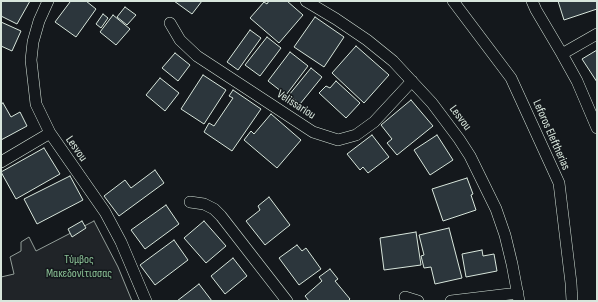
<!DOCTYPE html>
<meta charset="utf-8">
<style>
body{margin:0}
#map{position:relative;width:598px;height:302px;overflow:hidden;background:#14181c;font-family:"Sofia Sans Condensed",sans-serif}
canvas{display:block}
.frame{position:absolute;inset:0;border:2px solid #d8e6dc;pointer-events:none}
</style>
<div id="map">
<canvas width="598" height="302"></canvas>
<div class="frame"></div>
</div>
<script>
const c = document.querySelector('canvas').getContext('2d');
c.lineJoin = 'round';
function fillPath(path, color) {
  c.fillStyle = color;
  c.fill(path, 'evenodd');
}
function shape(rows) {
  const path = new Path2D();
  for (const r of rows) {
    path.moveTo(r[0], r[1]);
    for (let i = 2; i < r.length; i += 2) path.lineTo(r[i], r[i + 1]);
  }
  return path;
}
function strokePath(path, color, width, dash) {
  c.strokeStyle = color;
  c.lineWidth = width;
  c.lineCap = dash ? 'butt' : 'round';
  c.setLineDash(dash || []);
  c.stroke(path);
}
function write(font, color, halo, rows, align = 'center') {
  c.font = font + ' "Sofia Sans Condensed",sans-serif';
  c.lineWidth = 3;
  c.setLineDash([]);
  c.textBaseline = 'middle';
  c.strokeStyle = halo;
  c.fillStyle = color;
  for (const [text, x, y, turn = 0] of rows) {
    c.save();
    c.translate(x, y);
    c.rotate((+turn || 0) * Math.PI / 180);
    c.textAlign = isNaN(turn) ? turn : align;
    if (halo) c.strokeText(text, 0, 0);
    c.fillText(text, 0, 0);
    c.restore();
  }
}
const green = shape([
 [94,221,118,267,132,301,1,301,1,277,14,274,10,257,21,251,21,242,29,237,36,251,94,221]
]);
fillPath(green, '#202428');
strokePath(green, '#939e99', 1);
const building = shape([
 [1,1,30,1,17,24,1,16,1,1],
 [69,1,86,1,96,9,76,37,55,22,70,2,69,1],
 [174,1,202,1,192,14,174,1],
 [269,1,287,1,303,15,279,43,250,18,264,2,267,4,269,1],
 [558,1,597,1,597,9,564,20,558,1],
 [125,7,136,15,127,25,117,17,125,7],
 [103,14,108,18,101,28,96,24,103,14],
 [113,15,130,29,116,45,100,32,113,15],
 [315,17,344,37,324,67,294,47,315,17],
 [1,22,21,31,12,51,1,46,1,22],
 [250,30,261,38,238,70,227,62,250,30],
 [267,37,281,48,260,76,245,65,267,37],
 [356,46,389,75,364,103,332,73,356,46],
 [597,50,597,82,582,59,597,50],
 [290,52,308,66,286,95,268,81,290,52],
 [175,53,190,65,178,81,162,68,175,53],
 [311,68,322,77,300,104,289,95,311,68],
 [203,75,226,90,204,124,181,109,203,75],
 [160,78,179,93,165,111,146,95,160,78],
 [336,81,360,103,346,118,319,93,326,86,330,88,336,81],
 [233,90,261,109,232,151,204,132,209,123,214,126,233,98,229,96,233,90],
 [411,100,433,126,397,155,387,143,392,139,381,125,411,100],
 [3,103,11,117,20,112,27,126,1,140,1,104,3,103],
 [271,114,301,140,277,168,244,140,251,131,254,134,271,114],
 [372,135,389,157,368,173,363,167,360,170,347,154,372,135],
 [437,135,453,160,430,175,414,150,437,135],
 [44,148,60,174,16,199,1,172,44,148],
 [155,170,164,183,119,216,104,196,125,180,131,188,155,170],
 [70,176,83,200,37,224,24,199,70,176],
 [467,178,473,194,471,195,476,210,443,221,432,189,467,178],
 [269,197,290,225,265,245,246,221,260,210,258,206,269,197],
 [166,205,179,224,145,249,131,230,166,205],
 [82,221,86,228,72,237,68,229,82,221],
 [204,221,226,246,206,263,184,238,204,221],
 [449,228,462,278,435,284,431,267,424,268,421,256,424,255,419,235,449,228],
 [416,232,421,265,384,270,380,238,416,232],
 [174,240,188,260,155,285,140,265,174,240],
 [297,245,302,251,306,248,321,269,299,285,279,258,297,245],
 [482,250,483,256,494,254,497,271,466,277,462,254,482,250],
 [233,258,247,276,225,294,211,276,233,258],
 [330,269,338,279,335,281,350,299,348,301,309,301,305,296,322,281,319,277,330,269],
 [199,284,212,301,177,301,199,284]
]);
fillPath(building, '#2c363c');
strokePath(building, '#d8e6dc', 1);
const street = shape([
 [48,1,39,21,33,42,31,60,36,104,50,133,105,212,121,242,146,301],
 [306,1,336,19,367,40,393,61,432,103,459,139,470,156,496,209,505,235,512,264,519,301],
 [453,1,511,78,559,183,571,283,572,301],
 [532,1,536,10,562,54,577,81,597,128],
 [170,23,180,40,197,56,313,132,338,140,356,135,374,122,412,81],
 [562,54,597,34],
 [1,162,50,133],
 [190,202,204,204,214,209,221,216,287,301],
 [405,297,418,301],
 [451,301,518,293]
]);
strokePath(street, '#d8e6dc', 12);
strokePath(street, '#14181c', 11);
write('12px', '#d8e6dc', '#14181c', [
 ["Velissariou",296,105,33],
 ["Lesvou",460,118,53],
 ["Leforos Eleftherias",551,135,66],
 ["Lesvou",76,149,55]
]);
write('12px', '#8ac095', '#14181c', [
 ["Τύμβος",79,260],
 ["Μακεδονίτισσας",79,274]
]);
</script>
